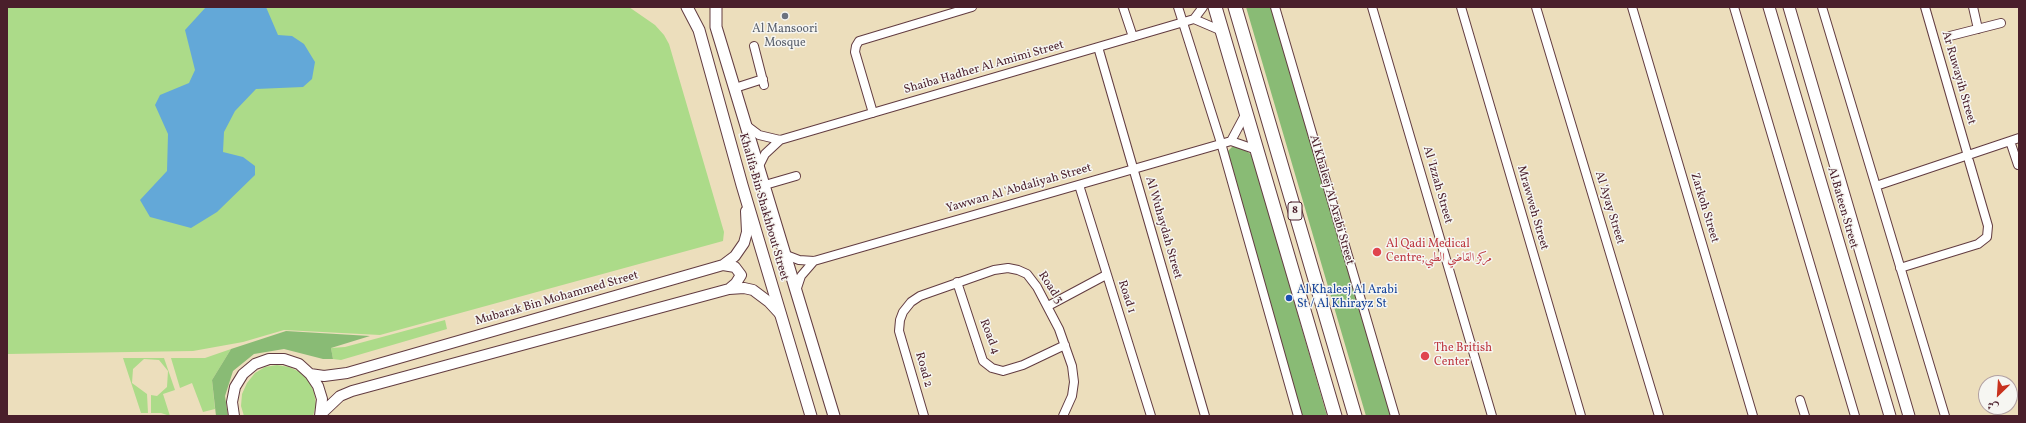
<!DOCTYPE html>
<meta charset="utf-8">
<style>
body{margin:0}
#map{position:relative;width:2026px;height:423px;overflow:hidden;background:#ecdebc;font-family:Vollkorn,Amiri,serif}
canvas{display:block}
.frame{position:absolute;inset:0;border:8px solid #4a1f2b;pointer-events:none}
.north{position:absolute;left:1978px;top:375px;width:40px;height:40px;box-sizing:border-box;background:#f6f6f2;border:1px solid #b1a0a2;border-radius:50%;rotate:205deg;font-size:11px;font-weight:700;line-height:16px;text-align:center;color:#4a1f2b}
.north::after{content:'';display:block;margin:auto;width:14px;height:18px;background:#c8321e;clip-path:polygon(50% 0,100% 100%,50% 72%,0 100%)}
</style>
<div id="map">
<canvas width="2026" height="423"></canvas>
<div class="frame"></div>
<div class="north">ش</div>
</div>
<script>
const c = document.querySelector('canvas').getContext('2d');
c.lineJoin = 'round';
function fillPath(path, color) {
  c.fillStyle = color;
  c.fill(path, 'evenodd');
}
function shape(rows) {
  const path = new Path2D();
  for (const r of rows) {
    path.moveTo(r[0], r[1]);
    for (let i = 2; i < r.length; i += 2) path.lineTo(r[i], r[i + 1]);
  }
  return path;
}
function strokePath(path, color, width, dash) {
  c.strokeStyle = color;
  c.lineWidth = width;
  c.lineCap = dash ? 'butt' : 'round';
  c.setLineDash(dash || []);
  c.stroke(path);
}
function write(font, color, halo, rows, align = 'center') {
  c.font = font + ' Vollkorn,Amiri,serif';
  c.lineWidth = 3;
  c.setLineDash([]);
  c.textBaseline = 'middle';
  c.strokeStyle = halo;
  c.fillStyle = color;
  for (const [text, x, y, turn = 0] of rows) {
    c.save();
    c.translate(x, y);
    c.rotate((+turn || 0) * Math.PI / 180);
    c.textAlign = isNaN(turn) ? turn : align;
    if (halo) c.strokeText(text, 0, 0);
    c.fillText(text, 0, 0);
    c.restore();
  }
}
fillPath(shape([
 [7,7,629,7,655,25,664,35,669,44,724,232,723,241,380,335,284,330,243,342,193,351,7,354],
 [445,320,447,329,341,360,333,359,331,348,345,347],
 [231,349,212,380,215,409,203,412,192,383,180,388,171,358,205,358],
 [123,358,164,358,175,390,163,394,170,416,161,413,151,413,151,395,157,396,167,387,168,371,159,360,144,359,133,369,132,383,147,394,148,413,141,413],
 [277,365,289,367,300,372,309,381,314,392,316,404,313,416,244,416,241,406,242,394,247,383,255,373,265,367]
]), '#acdb89');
fillPath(shape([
 [1246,7,1273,7,1394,416,1366,416],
 [1239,146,1252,155,1327,416,1301,416,1226,158,1228,151,1232,147],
 [286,331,370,336,331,348,333,359,323,359,284,349,254,354,233,371,225,396,228,416,216,416,212,380,231,349]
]), '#89bb75');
fillPath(shape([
 [206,7,266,7,278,35,292,36,304,44,315,62,312,79,303,87,256,89,235,111,224,132,223,152,243,157,255,166,255,175,217,212,191,228,150,217,140,200,167,171,168,134,155,105,160,95,189,83,195,70,185,30]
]), '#63a8d8');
const minor = shape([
 [1123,7,1133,37],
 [1178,7,1221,143,1298,416],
 [1275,7,1395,416],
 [1372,7,1492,416],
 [1461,7,1581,416],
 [1536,7,1659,416],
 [1632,7,1753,416],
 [1734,7,1855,416],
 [1822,7,1945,416],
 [1925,7,1968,156],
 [1973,7,1978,29],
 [1194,19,1203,7],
 [1950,36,2001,23],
 [754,46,764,85],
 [1098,47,1205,416],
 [735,88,763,79],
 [873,113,855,52,856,46,859,41,972,7],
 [747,126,759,135,780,140,1194,19,1222,31],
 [1231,141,1246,113],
 [2010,141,2018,165],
 [759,166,765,154,780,140],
 [765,185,796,176],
 [1079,185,1151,416],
 [1876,186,2019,138],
 [786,255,799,260,814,261,1231,141,1257,150],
 [1900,268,1978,244,1987,237,1988,226,1969,161],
 [957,282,983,361,992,368,1003,371,1023,365,1065,345],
 [796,291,801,276,814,261],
 [1048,306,1106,275],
 [1800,400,1805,416],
 [924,416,899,331,900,320,903,312,911,302,920,296,994,270,1008,268,1018,270,1027,274,1037,287,1059,329,1072,366,1074,382,1072,396,1063,416]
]);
const tertiary = shape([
 [723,265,735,267,741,275,736,283,729,289],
 [310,374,324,376,347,373,723,265,735,256,744,243,747,232,746,211],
 [321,414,340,396,352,391,729,289,744,288,753,290,769,302,781,315],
 [234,416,232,402,235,387,243,374,255,364,269,359,284,359,299,364,310,374,318,386,322,399,320,416]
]);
const secondary = shape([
 [687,7,699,30,742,185,811,416],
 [716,7,716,27,834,416],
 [1769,7,1890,416],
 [1789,7,1909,416]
]);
const trunk = shape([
 [1215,7,1335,416],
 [1235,7,1355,416]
]);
strokePath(minor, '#623c41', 10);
strokePath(tertiary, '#623c41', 12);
strokePath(secondary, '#623c41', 13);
strokePath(trunk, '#623c41', 15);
strokePath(minor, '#fff', 8);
strokePath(tertiary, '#fff', 10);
strokePath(secondary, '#fff', 11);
strokePath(trunk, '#fff', 13);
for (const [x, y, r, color] of [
 [785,16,4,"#6b7280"],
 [1377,252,5,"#e0444e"],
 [1289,298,4,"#1a4fb4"],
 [1425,356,5,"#e0444e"]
]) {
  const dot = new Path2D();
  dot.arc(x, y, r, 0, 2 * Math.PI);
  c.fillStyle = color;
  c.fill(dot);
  strokePath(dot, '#f6f6f2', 1.5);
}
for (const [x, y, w] of [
 [1295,211,14]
]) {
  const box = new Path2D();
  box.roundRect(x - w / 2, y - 9, w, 18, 3);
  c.fillStyle = '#f6f6f2';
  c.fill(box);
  strokePath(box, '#4a1f2b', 1);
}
write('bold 11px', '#4a1f2b', null, [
 ["8",1295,211]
]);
write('12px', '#5b616d', '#f6f6f2', [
 ["Al Mansoori",785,30],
 ["Mosque",785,44]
]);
write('12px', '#4a1f2b', '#f6f6f2', [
 ["Shaiba Hadher Al Amimi Street",984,68,-16],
 ["Ar Ruwayih Street",1958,78,74],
 ["Al 'Izzah Street",1437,185,74],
 ["Yawwan Al 'Abdaliyah Street",1019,189,-16],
 ["Al Khaleej Al Arabi Street",1331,200,74],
 ["Khalifa Bin Shakhbout Street",763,207,74],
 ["Mrawweh Street",1532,208,74],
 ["Al 'Ayay Street",1609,208,73],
 ["Zarkoh Street",1704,208,73],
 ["Al Bateen Street",1842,208,74],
 ["Al Wuhaydah Street",1163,228,74],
 ["Road 3",1050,288,57],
 ["Road 1",1126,297,72],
 ["Mubarak Bin Mohammed Street",557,299,-16],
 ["Road 4",989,337,69],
 ["Road 2",923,370,74]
]);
write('12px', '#be3a42', '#f6f6f2', [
 ["Al Qadi Medical",1386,245],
 ["Centre;مركز القاضي الطبي",1386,259],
 ["The British",1434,349],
 ["Center",1434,363]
], 'left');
write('12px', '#164399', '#f6f6f2', [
 ["Al Khaleej Al Arabi",1297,291],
 ["St / Al Khirayz St",1297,305]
], 'left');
</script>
